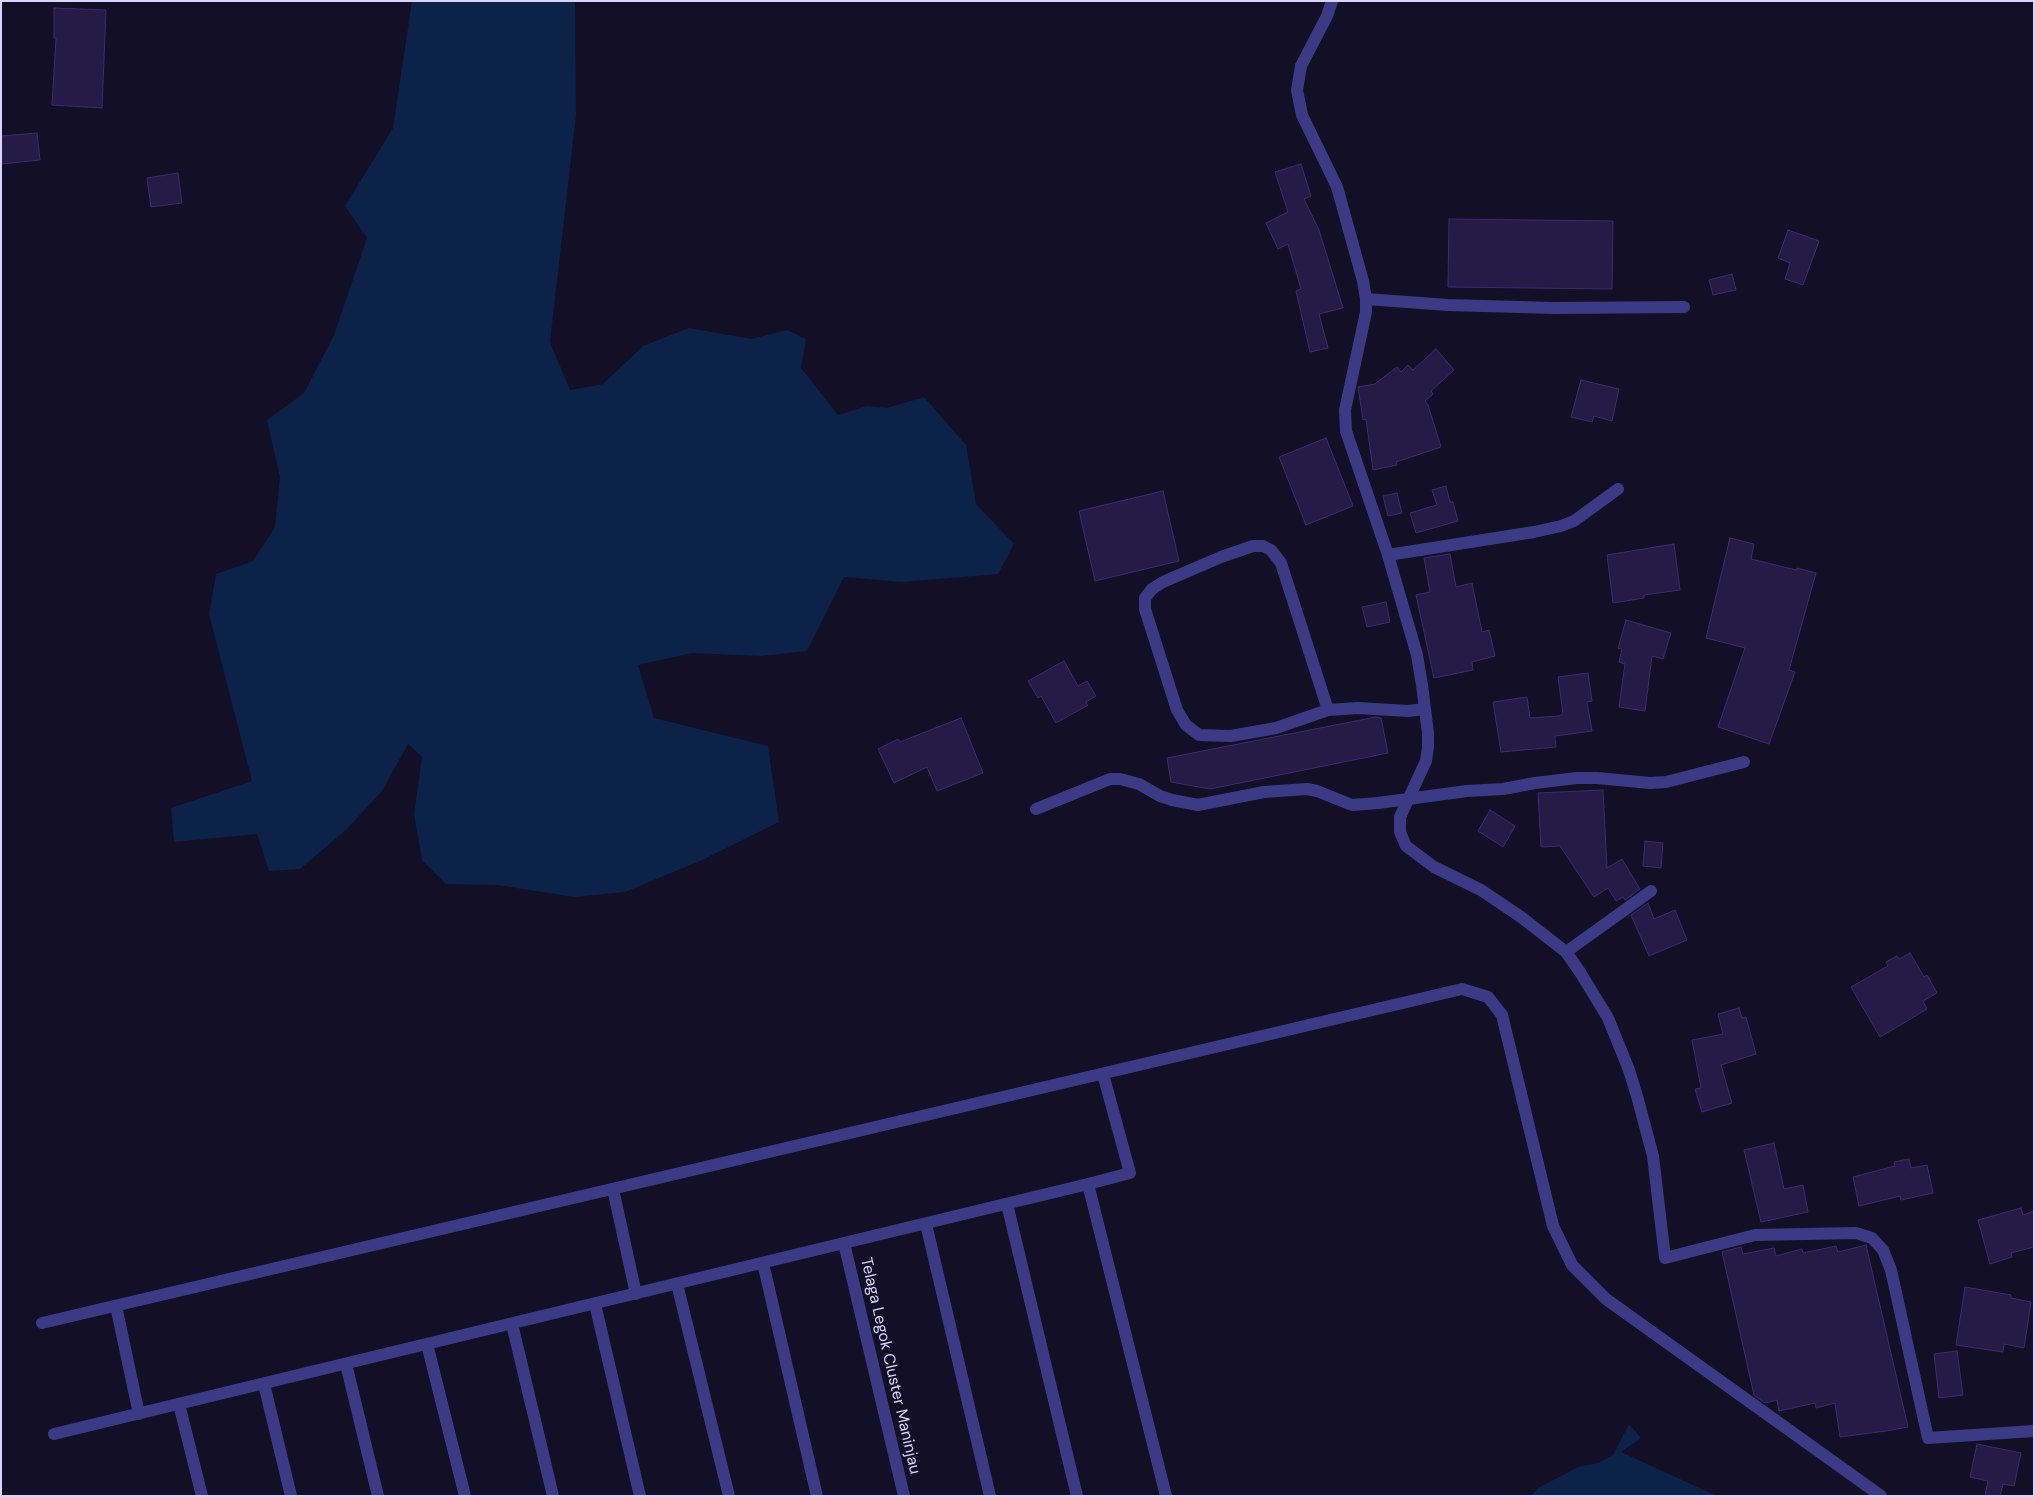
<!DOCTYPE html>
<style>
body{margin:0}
#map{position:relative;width:2035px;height:1497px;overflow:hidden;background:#130f26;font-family:"DM Sans",sans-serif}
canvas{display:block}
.frame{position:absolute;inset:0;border:2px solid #d9d4ff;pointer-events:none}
</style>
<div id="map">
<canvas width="2035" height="1497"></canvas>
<div class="frame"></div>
</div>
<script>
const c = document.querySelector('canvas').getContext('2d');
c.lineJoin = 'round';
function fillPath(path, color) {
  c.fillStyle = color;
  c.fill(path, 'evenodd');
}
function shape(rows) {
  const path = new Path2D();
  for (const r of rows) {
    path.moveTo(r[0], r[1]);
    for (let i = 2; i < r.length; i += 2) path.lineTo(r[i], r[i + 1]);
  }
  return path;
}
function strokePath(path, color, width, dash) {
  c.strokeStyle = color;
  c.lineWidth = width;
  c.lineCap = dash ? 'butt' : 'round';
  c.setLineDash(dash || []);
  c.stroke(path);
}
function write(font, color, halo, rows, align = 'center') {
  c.font = font + ' "DM Sans",sans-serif';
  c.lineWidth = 4;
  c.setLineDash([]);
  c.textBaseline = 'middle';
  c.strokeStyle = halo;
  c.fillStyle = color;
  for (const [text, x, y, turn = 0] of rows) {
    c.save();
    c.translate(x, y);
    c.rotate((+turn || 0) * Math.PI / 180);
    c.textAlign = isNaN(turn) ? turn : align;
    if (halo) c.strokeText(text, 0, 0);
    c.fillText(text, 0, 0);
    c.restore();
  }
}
fillPath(shape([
 [412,1,575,1,576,115,550,342,570,390,603,384,643,346,689,328,751,339,787,330,806,339,801,368,838,415,867,406,887,408,924,397,966,445,976,504,1014,544,998,574,902,582,844,577,807,651,761,656,692,653,638,665,654,718,768,746,779,822,700,861,625,892,574,897,497,885,446,884,422,860,414,814,422,757,408,744,382,791,347,829,300,869,269,871,257,834,174,842,171,808,252,781,209,614,216,574,253,561,275,527,280,477,267,420,304,393,334,335,367,238,345,206,393,128],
 [1629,1424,1641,1438,1621,1452,1717,1496,1531,1496,1538,1488,1578,1467,1598,1463,1613,1455]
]), '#0c2248');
const building = shape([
 [54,8,106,10,102,108,52,105,56,38,54,38,54,8],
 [37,133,40,160,1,164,1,136,37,133],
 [1301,164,1311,196,1304,199,1319,230,1343,308,1319,314,1328,348,1310,352,1296,291,1301,289,1288,244,1278,249,1266,223,1288,212,1275,172,1301,164],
 [178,173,182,203,151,207,147,178,178,173],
 [1449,219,1613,221,1612,289,1448,287,1449,219],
 [1788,230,1819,241,1803,285,1785,279,1790,263,1778,258,1788,230],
 [1732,274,1736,290,1713,295,1709,280,1732,274],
 [1436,349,1454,370,1431,391,1433,394,1425,401,1428,405,1441,447,1396,462,1397,465,1373,470,1366,419,1363,420,1358,387,1375,384,1397,367,1401,372,1408,365,1413,370,1436,349],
 [1581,380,1619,389,1612,421,1594,416,1592,422,1571,417,1581,380],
 [1326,438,1353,506,1306,525,1279,457,1326,438],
 [1446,486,1450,502,1453,502,1458,521,1416,533,1410,513,1437,505,1432,490,1446,486],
 [1163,491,1179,561,1095,581,1079,511,1163,491],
 [1397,493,1402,513,1388,516,1383,496,1397,493],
 [1730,538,1754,544,1751,559,1796,570,1797,568,1816,573,1789,670,1795,672,1769,744,1718,727,1745,648,1706,638,1730,538],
 [1674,544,1680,590,1644,595,1644,598,1613,603,1607,555,1674,544],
 [1450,554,1456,587,1472,583,1482,632,1489,630,1495,656,1472,662,1473,670,1434,678,1416,595,1430,592,1424,558,1450,554],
 [1386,602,1390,622,1367,627,1362,607,1386,602],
 [1626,620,1671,633,1663,659,1652,656,1645,711,1619,707,1625,664,1619,662,1622,649,1618,648,1626,620],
 [1064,661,1078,686,1087,681,1096,696,1086,702,1088,705,1056,723,1041,696,1038,698,1028,681,1064,661],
 [1588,673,1592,701,1587,702,1592,731,1555,736,1556,747,1501,752,1493,702,1527,697,1530,718,1559,716,1563,714,1558,677,1588,673],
 [1376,717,1381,718,1388,753,1210,789,1171,782,1167,758,1376,717],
 [961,718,983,773,937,791,927,767,894,783,878,749,898,739,900,742,961,718],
 [1603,790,1607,868,1622,859,1640,889,1625,900,1623,897,1616,901,1608,888,1594,897,1560,846,1541,847,1538,793,1603,790],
 [1490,810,1515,826,1503,847,1478,831,1490,810],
 [1645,841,1663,843,1661,868,1643,866,1645,841],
 [1648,903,1654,919,1675,910,1687,940,1649,956,1631,915,1648,903],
 [1910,953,1924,977,1927,975,1937,993,1923,1001,1927,1009,1880,1037,1851,987,1888,966,1886,962,1897,956,1899,959,1910,953],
 [1739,1008,1742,1018,1746,1017,1756,1054,1721,1065,1732,1103,1702,1112,1695,1089,1701,1088,1692,1040,1723,1034,1718,1014,1739,1008],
 [1774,1143,1784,1189,1803,1185,1808,1212,1761,1222,1744,1150,1774,1143],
 [1909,1159,1911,1168,1927,1165,1933,1193,1901,1200,1900,1196,1859,1206,1853,1177,1895,1166,1894,1162,1909,1159],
 [2021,1208,2023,1215,2034,1211,2034,1247,2011,1253,2012,1257,1990,1264,1978,1220,2021,1208],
 [1866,1245,1908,1427,1886,1431,1840,1437,1835,1403,1816,1408,1815,1403,1779,1411,1777,1400,1765,1403,1754,1395,1722,1252,1741,1247,1743,1254,1774,1248,1776,1256,1802,1249,1803,1253,1836,1246,1838,1252,1866,1245],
 [1965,1287,2011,1295,2011,1298,2031,1302,2024,1348,2004,1344,2003,1352,1956,1345,1965,1287],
 [1957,1351,1963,1395,1939,1398,1934,1354,1957,1351],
 [1977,1444,2021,1453,2014,1486,2003,1484,2000,1496,1985,1496,1988,1481,1970,1477,1977,1444]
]);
fillPath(building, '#241b47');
strokePath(building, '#3b2d73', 1);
strokePath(shape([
 [1332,1,1327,16,1301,66,1297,90,1302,115,1337,187,1363,281,1366,299,1366,312,1345,410,1346,431,1388,555,1417,655,1422,685,1428,733,1428,747,1426,761,1400,817,1400,832,1406,846,1434,867,1481,890,1521,917,1566,952,1580,972,1608,1018,1629,1070,1637,1096,1653,1156,1665,1258,1755,1235,1856,1233,1872,1238,1883,1250,1891,1270,1928,1438,2034,1431],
 [1366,299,1448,305,1555,308,1684,307],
 [1253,546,1263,546,1271,550,1281,563,1328,710,1276,728,1231,736,1199,735,1186,725,1177,710,1145,609,1145,598,1152,589,1163,582,1221,557,1253,546],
 [1388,555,1534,532,1561,526,1574,521,1618,489],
 [1328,710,1358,708,1408,711,1425,709],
 [1036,809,1110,779,1120,779,1139,784,1160,796,1172,800,1198,805,1264,792,1307,789,1317,791,1352,805,1378,803,1467,791,1503,789,1535,783,1577,778,1597,778,1650,783,1666,782,1744,762],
 [1566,952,1651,891],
 [1088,1184,1166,1496],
 [613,1189,636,1294],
 [1007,1204,1077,1496],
 [926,1224,990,1496],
 [844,1243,904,1496],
 [763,1263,817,1496],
 [677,1284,729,1496],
 [595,1304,640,1496],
 [116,1306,139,1414],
 [42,1323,1462,989,1488,997,1502,1015,1553,1226,1572,1265,1606,1299,1881,1496],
 [512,1324,553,1496],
 [427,1344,465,1496],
 [346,1364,378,1496],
 [264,1384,291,1496],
 [179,1404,202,1496],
 [54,1434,1088,1184,1130,1173,1103,1074]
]), '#3d3a85', 12);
write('16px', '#d9d4ff', '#130f26', [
 ["Telaga Legok Cluster Maninjau",890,1366,77]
]);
</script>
